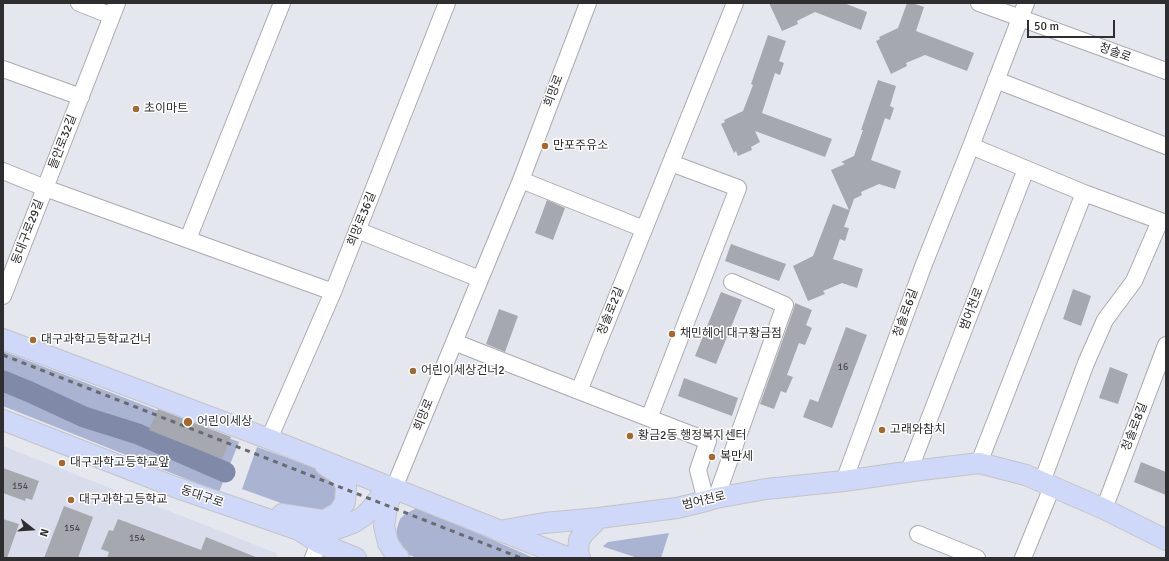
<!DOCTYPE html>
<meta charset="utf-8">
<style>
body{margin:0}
#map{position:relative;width:1169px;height:561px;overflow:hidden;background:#e5e7ef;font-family:Signika,sans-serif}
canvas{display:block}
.frame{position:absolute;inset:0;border:4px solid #2e2e31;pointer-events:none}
.north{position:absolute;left:12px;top:509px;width:40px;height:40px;-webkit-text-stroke:3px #fff;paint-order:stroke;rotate:107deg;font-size:11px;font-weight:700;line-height:16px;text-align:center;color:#2e2e31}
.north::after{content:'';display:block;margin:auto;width:14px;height:18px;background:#2e2e31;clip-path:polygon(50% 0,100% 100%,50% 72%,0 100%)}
.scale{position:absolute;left:1027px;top:20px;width:88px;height:18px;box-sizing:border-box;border:2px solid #2e2e31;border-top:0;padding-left:5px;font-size:12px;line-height:14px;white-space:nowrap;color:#2e2e31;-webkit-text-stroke:3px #fff;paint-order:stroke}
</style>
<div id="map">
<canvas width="1169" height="561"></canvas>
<div class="frame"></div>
<div class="north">N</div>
<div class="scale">50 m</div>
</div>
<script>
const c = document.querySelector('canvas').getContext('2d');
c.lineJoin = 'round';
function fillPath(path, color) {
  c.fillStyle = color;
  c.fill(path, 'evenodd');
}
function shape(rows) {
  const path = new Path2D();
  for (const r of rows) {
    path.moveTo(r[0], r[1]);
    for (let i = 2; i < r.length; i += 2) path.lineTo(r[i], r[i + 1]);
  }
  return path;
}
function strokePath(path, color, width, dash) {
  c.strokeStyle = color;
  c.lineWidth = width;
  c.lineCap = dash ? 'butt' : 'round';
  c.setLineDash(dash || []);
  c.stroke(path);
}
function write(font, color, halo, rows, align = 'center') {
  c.font = font + ' Signika,"Noto Sans KR",sans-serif';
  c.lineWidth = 3;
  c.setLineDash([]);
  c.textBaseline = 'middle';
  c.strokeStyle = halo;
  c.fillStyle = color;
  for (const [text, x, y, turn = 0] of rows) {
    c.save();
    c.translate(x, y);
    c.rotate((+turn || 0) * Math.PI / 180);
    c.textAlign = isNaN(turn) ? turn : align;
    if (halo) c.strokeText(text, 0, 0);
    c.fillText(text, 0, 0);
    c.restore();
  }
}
fillPath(shape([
 [3,446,276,553,278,558,3,558]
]), '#d8dceb');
fillPath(shape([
 [3,351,239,442,219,492,3,406],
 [257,447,334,475,343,496,320,517,242,489],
 [417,508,422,509,534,558,417,558,404,553,401,549,396,536,397,528,400,519,405,514],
 [669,533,661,558,638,558,604,547,603,546,608,542]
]), '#abb3d3');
strokePath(shape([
 [3,381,30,392,84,417,138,434,225,472]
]), '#8189a8', 21);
fillPath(shape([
 [769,3,844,3,867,12,861,30,815,12,797,21,798,24,782,31],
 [907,3,912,3,924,7,916,31,974,53,967,71,925,55,906,63,907,66,891,74,876,41,880,39,879,37,898,28],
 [768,35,786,41,779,61,784,63,780,75,775,73,762,113,832,139,825,157,755,131,760,142,751,147,752,150,738,156,736,151,734,153,721,124,725,122,724,120,743,111,753,85,751,84],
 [878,80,896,86,890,106,894,108,890,120,885,118,871,160,901,171,895,189,879,184,861,192,862,195,854,199,844,227,849,228,845,241,840,239,833,259,863,269,857,288,842,283,823,291,825,294,808,301,793,266,813,256,833,204,849,210,831,170,845,164,841,162,854,156,863,130,861,130],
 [547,200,565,208,553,240,535,233],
 [731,244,786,264,779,281,725,261],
 [1073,289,1091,296,1081,326,1063,319],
 [721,292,742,300,716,364,695,356],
 [795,303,812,310,806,325,812,328,805,345,799,343,787,375,793,377,786,393,781,391,774,409,760,404,794,308],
 [499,309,518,316,505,352,486,344],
 [846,327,867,335,832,428,803,417,810,399,818,402],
 [1110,367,1128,374,1118,404,1099,398],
 [684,378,738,398,732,416,678,396],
 [158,409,231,437,222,459,149,430],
 [1141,462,1166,472,1166,495,1134,482],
 [3,468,39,481,32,500,26,498,25,501,3,493],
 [64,506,93,517,78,558,44,558],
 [3,519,19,524,7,558,3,558],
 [118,519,201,550,206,537,258,558,107,558,109,552,101,549,109,530,113,531]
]), '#a6a8af');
const minor = shape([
 [79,3,112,16],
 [979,3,1166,71],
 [3,69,81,97],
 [996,80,1166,146],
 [971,146,1084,193,1166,223],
 [3,171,45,188,333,292],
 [521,180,644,229],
 [357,230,480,279],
 [188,239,282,3],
 [3,296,117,3],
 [454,342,579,391],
 [649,418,738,188,671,163],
 [269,439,333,292,447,3],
 [979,463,1084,193],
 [909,471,1026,169],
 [844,481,924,264,971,146,1026,3],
 [1042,482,1086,363,1105,320,1134,281,1160,221],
 [394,488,521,180,588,3],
 [716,498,785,305,732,282],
 [706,501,698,470,708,441,579,391,735,3],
 [1104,509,1166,345],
 [918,534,977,558],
 [313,558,319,543],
 [1023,558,1052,487]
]);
const major = shape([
 [3,339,269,439,569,558],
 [3,420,172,486,299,530,319,543,356,558],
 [394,488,387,507,384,526,388,543,395,554,399,558],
 [282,514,321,520,327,519,339,512,345,502,346,487,343,479,337,473,325,465],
 [499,531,544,523,599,518,677,508,706,501,716,498,766,489,844,481,913,471,979,463,1026,475,1104,509,1166,540],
 [313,533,329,532,353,523,364,516,373,507,380,497,394,488],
 [580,558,578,551,579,540,584,533,599,518]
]);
strokePath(minor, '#a9abb2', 18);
strokePath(major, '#c4c4c5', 22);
strokePath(minor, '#fff', 16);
strokePath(major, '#d0d8f9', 20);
strokePath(shape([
 [3,355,521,558]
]), '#696a6e', 3, [5, 5]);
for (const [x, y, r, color] of [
 [136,109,4,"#a5692b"],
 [545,146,4,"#a5692b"],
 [672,334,4,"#a5692b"],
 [33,340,4,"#a5692b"],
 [413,371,4,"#a5692b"],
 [188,422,5,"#a5692b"],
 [882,430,4,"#a5692b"],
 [630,436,4,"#a5692b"],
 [712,457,4,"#a5692b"],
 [62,463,4,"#a5692b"],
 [71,500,4,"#a5692b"]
]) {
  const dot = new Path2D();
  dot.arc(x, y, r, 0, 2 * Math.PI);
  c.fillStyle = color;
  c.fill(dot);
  strokePath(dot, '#fff', 1.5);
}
write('10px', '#4c4c50', null, [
 ["16",843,367],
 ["154",20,486],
 ["154",72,528],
 ["154",137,538]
]);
write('12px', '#2e2e31', '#fff', [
 ["청솔로",1115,53,20],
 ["희망로",554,91,-69],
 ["들안로32길",63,142,-69],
 ["희망로36길",362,219,-68],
 ["동대구로29길",28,232,-69],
 ["범어천로",972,309,-69],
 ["청솔로2길",611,311,-68],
 ["청솔로6길",906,313,-70],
 ["희망로",424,415,-68],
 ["청솔로8길",1135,427,-69],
 ["동대구로",202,497,19],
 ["범어천로",704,501,-13]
]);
write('12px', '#2e2e31', '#fff', [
 ["초이마트",144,109],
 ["만포주유소",553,146],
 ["채민헤어 대구황금점",680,334],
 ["대구과학고등학교건너",41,340],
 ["어린이세상건너2",421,371],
 ["어린이세상",197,422],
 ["고래와참치",890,430],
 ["황금2동 행정복지센터",638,436],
 ["복만세",720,457],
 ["대구과학고등학교앞",70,463],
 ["대구과학고등학교",79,500]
], 'left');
</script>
